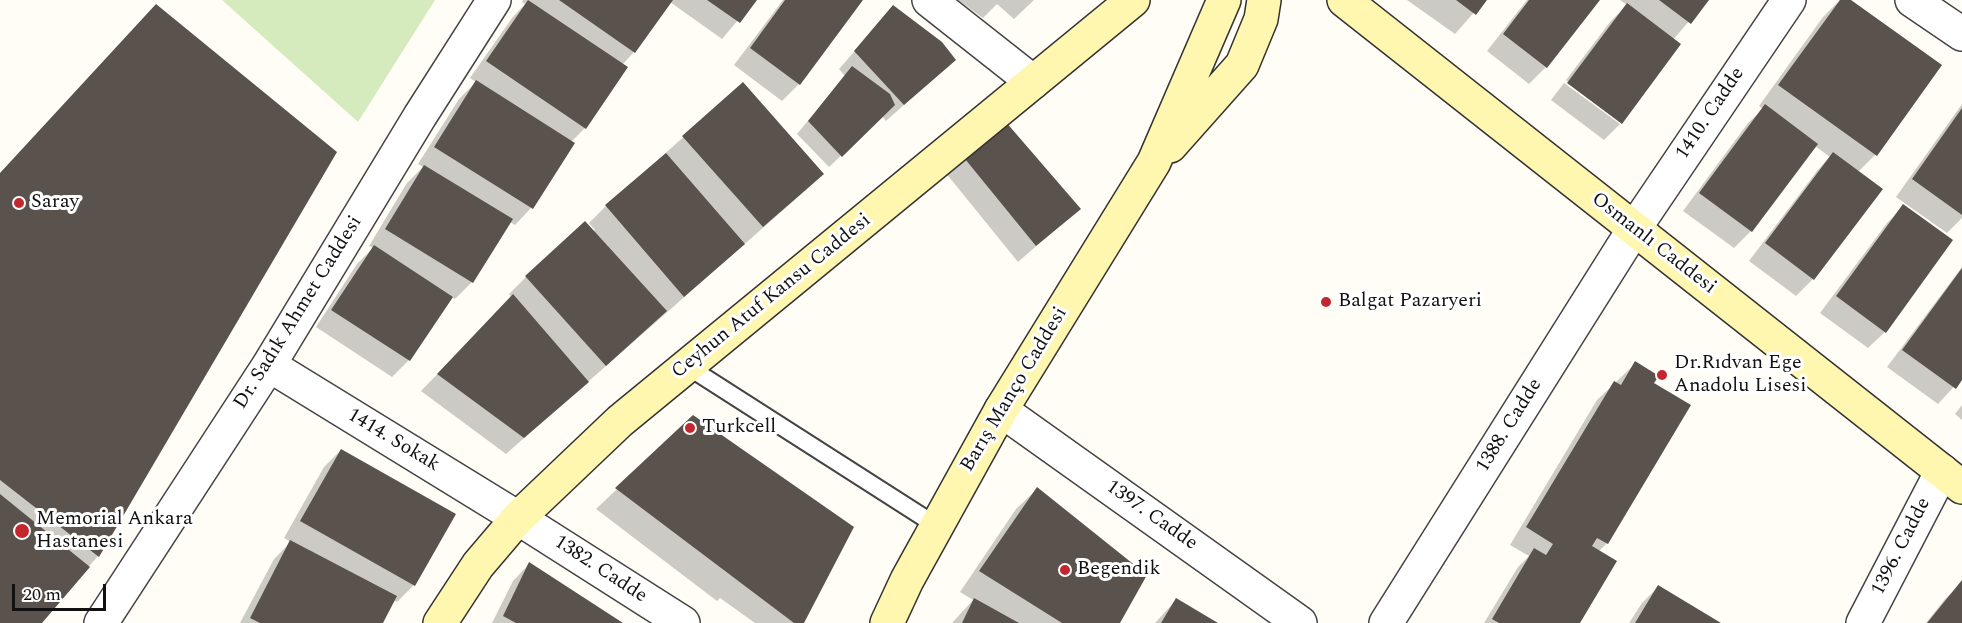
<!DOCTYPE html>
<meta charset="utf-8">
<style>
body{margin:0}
#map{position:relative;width:1962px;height:623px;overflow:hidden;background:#fffdf5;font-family:Spectral,serif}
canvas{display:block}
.scale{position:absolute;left:12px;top:584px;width:94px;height:27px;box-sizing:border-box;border:3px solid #111;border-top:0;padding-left:8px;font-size:18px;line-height:21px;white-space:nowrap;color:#111;-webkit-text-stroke:4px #fff;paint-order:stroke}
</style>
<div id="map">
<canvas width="1962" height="623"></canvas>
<div class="scale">20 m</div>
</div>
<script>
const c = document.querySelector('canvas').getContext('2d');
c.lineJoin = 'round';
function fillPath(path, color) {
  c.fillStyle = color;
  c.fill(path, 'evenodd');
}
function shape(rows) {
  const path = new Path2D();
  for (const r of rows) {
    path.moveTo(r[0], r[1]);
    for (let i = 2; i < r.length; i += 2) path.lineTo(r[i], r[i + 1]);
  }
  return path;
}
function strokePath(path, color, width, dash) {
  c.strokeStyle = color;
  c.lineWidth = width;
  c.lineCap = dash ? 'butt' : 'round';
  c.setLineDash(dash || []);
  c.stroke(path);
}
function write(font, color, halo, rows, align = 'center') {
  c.font = font + ' Spectral,serif';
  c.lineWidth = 6;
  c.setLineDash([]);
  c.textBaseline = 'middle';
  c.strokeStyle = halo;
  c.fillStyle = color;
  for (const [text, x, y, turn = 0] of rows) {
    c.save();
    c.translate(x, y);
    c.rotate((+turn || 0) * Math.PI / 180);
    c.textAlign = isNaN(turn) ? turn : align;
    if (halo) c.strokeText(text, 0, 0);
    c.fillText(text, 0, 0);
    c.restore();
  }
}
fillPath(shape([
 [222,0,435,0,358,122]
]), '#d5ebbd');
fillPath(shape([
 [523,0,755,0,722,39,670,2,634,52,622,65,585,128,571,142,573,143,531,208,515,225,510,222,472,282,455,299,451,296,409,360,392,377,316,327,357,264,373,248,369,246,407,183,423,167,418,164,459,99,476,82,470,78,512,18,525,4,522,2],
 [783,0,861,0,799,84,782,101,734,65],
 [958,0,1034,0,1014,19,997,4,983,18],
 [1407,0,1485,0,1455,34],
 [1527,0,1598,0,1546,67,1529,84,1487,51],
 [1620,0,1707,0,1673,40,1679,44,1621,123,1566,80,1610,22,1627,5],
 [1840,0,1849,0,1875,155,1858,172,1813,279,1796,296,1749,261,1817,171,1830,157,1815,146,1751,231,1734,248,1683,211,1748,123,1763,109,1759,106,1823,17],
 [893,7,954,60,886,121,882,116,829,167,797,134,845,76,839,69],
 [1564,83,1620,124,1604,140,1551,100],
 [743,84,822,174,806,190,506,454,421,391,512,297,509,294,526,277,585,223,593,232,595,230,589,223,606,206],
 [1962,104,1962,218,1947,233,1896,197],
 [962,155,1079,209,1018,262,945,172],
 [0,173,98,556,40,623,0,623],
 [1904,206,1885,332,1868,348,1820,313,1887,223],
 [1962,267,1962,378,1938,404,1887,367],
 [1636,363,1607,543,1598,552,1578,623,1484,623,1518,567,1529,556,1510,545,1597,400],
 [1962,405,1962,420,1955,414],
 [693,417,802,623,755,623,720,598,717,601,596,509],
 [341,450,414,585,397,602,393,600,381,623,240,623,274,559,291,542,284,538,324,467],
 [1037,489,1118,623,952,623,973,600,960,592,1016,509],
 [529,564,620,623,492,623,513,581],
 [1962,583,1962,623,1926,623,1945,599],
 [1658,587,1718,623,1629,623,1642,603],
 [1176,600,1215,623,1155,623]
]), '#0003');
fillPath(shape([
 [528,0,628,67,586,129,486,61],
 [559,0,673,0,635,53],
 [707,0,757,0,740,23],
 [785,0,863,0,800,85,750,48],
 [1456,0,1487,0,1476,15],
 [1529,0,1600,0,1547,68,1503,34],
 [1659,0,1709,0,1691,24],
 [1840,0,1851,0,1942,65,1877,156,1778,85],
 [1627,3,1681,44,1622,124,1567,83],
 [156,4,337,152,99,557,0,480,0,173],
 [893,5,942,42,956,60,904,105,854,51],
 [852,66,890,94,895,105,842,157,808,121],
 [476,80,575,143,533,209,434,147],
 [743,82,824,174,763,227,682,136],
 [1765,104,1818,144,1752,232,1699,193],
 [1962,108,1962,215,1912,179],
 [1005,121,1081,209,1036,246,961,154],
 [1833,152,1883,189,1814,280,1765,243],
 [666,153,745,244,684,297,605,205],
 [424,165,513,219,473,283,385,229],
 [1903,204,1953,240,1886,333,1836,296],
 [585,221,667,311,606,366,525,276],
 [374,245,453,297,410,361,331,310],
 [1962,268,1962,380,1956,389,1902,350],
 [513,294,589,382,524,438,437,374],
 [1635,361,1659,376,1654,383,1691,405,1608,544,1597,538,1592,546,1617,561,1580,623,1499,623,1492,619,1534,548,1546,555,1553,544,1526,527,1614,381,1621,385],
 [693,415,854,527,804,623,794,623,615,488],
 [341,449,456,514,415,586,300,521],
 [1037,487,1147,575,1120,623,1062,623,979,571],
 [0,494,90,567,42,623,0,623],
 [290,540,397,596,383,623,260,623,250,618],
 [529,562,623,623,516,623,503,616],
 [1962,580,1962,623,1927,623],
 [1658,585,1721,623,1635,623],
 [974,598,1019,623,962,623],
 [1176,598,1218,623,1161,623]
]), '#5a524d');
const lane = shape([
 [687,366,937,526]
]);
const street = shape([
 [929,0,1033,82],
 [1912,0,1962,34],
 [269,365,518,518,683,623],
 [1001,410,1300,623],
 [101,623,269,365,420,116,494,0],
 [1386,623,1634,229,1789,0],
 [1863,623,1942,471]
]);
const secondary = shape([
 [1344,0,1962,487],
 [1170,146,1242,65,1261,19,1264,0],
 [440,623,478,565,518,518,620,421,1133,0],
 [887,623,907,580,1001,410,1154,162,1224,0]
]);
strokePath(lane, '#444', 20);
strokePath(street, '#444', 36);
strokePath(secondary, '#333', 36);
strokePath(lane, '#fff', 16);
strokePath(street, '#fff', 33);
strokePath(secondary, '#fff6b0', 33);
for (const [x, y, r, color] of [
 [19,203,6,"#c4262e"],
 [1326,302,6,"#c4262e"],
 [1662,375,6,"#c4262e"],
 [690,428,6,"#c4262e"],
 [22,531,8,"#c4262e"],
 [1065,570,6,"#c4262e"]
]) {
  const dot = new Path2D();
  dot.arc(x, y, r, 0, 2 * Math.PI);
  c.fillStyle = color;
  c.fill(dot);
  strokePath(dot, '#fff', 2);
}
write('20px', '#111', '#fff', [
 ["1410. Cadde",1711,114,-56],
 ["Osmanlı Caddesi",1653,244,38],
 ["Ceyhun Atuf Kansu Caddesi",772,297,-39],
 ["Dr. Sadık Ahmet Caddesi",299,313,-58],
 ["Barış Manço Caddesi",1015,390,-59],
 ["1388. Cadde",1510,426,-58],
 ["1414. Sokak",393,441,31],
 ["1397. Cadde",1151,516,35],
 ["1396. Cadde",1902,547,-63],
 ["1382. Cadde",600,570,33]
]);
write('20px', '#111', '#fff', [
 ["Saray",31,203],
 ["Balgat Pazaryeri",1338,302],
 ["Dr.Rıdvan Ege",1674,364],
 ["Anadolu Lisesi",1674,387],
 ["Turkcell",702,428],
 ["Memorial Ankara",36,520],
 ["Hastanesi",36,543],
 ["Begendik",1077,570]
], 'left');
</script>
